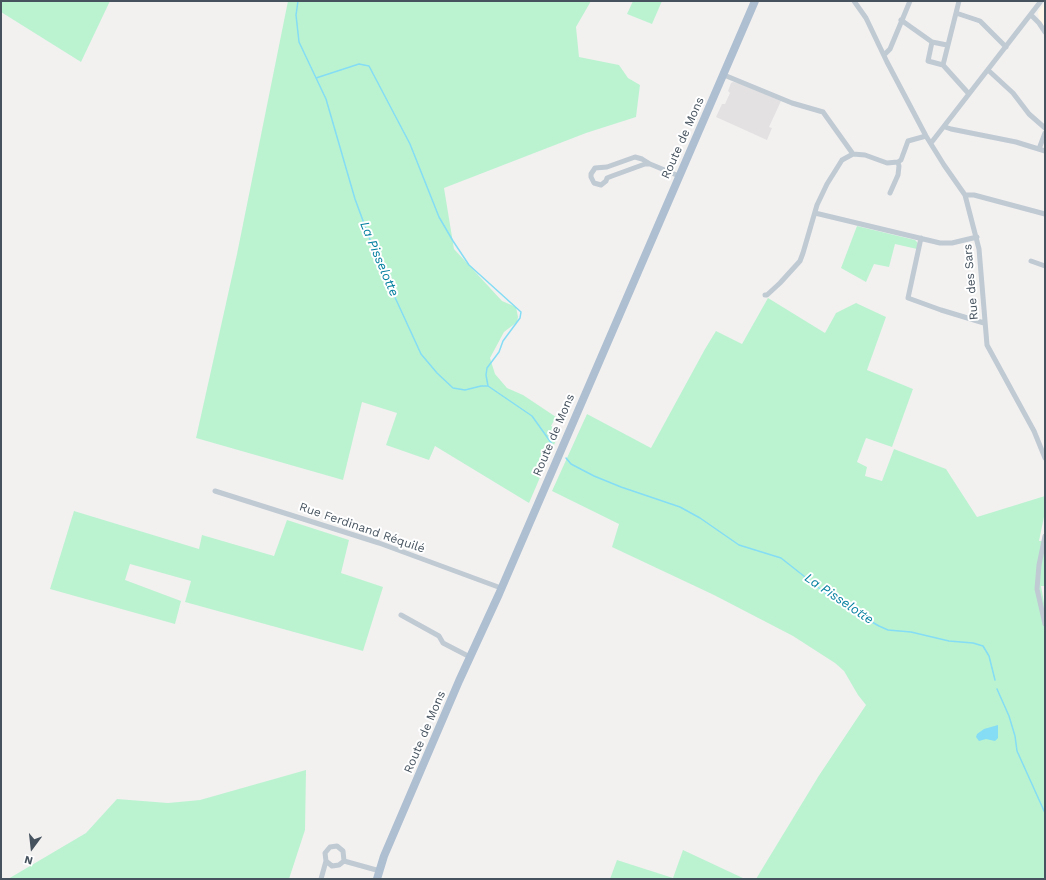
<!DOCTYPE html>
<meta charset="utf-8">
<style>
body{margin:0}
#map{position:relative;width:1046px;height:880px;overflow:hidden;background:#f3f0f0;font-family:"Work Sans",sans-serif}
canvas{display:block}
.frame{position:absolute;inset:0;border:2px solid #46535f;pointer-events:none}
.north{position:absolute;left:12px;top:828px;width:40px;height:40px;-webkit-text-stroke:3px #fff;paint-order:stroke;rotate:195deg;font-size:11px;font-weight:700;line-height:16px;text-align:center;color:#46535f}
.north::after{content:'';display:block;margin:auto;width:14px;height:18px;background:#46535f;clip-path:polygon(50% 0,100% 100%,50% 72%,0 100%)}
</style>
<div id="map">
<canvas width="1046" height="880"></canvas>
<div class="frame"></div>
<div class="north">N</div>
</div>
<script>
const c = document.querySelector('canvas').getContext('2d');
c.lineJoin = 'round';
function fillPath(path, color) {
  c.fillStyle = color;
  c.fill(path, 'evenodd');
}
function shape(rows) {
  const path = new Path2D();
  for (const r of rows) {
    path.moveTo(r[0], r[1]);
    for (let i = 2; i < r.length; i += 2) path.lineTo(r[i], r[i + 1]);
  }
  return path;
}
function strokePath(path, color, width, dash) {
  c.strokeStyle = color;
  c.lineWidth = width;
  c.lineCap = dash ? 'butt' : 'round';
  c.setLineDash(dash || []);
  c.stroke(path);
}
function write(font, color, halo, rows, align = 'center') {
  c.font = font + ' "Work Sans",sans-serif';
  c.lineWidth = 4;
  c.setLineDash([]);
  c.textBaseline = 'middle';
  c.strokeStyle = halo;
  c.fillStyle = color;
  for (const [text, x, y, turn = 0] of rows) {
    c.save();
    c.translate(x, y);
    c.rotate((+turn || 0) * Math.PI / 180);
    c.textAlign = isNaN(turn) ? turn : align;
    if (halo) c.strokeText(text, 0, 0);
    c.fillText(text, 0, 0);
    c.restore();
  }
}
fillPath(shape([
 [1045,3,1045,28,1039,19,1038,12]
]), '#fef7e9');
fillPath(shape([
 [733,82,739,83,781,101,769,127,772,128,767,140,716,117,722,104,725,104,730,93,728,91,731,83]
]), '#e4e1e2');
fillPath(shape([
 [1,1,110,1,81,62,1,12],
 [288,1,591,1,576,27,579,57,619,65,628,78,640,85,636,117,586,133,444,188,454,249,502,301,516,307,518,317,517,322,504,332,490,358,495,374,507,388,523,395,556,417,551,426,560,431,529,503,435,446,429,460,386,445,397,413,362,402,343,480,196,438,237,254],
 [633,1,662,1,652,24,627,14],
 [857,226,915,240,918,243,917,249,895,244,889,267,874,264,866,282,841,268],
 [768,298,825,333,836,313,856,303,886,317,867,370,913,389,892,447,866,438,857,462,867,467,865,476,882,481,894,449,946,469,977,517,1045,496,1045,512,1039,541,1045,541,1045,586,1041,586,1045,608,1045,879,756,879,818,777,866,705,858,695,844,671,835,663,793,636,714,595,612,547,619,524,552,491,587,414,651,448,705,349,716,331,742,344],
 [74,511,199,549,202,535,274,556,287,520,349,540,341,573,383,587,363,651,185,602,191,581,130,564,125,580,181,601,175,624,50,589],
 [306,770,305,830,289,879,8,879,86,833,117,799,168,803,200,800],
 [683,850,745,879,610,879,617,860,673,878]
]), '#bbf3d1');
fillPath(shape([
 [998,725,998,738,995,741,986,739,979,741,976,737,977,734,984,729]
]), '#84ddf4');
strokePath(shape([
 [298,1,296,15,299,42,326,99,355,199,376,256,421,354,437,373,453,388,465,390,481,386,488,386,532,416,552,444],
 [316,78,359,64,369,66,410,144,439,217,453,241,469,265,521,312,520,318,503,341,499,352,487,368,486,375,488,386],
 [566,458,571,464,594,476,621,487,680,507,700,518,739,545,781,558,824,592,858,614,879,626,888,630,911,632,949,641,973,643,983,646,989,656,995,680],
 [997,689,1009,716,1015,736,1017,751,1045,813]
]), '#84ddf4', 1.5);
strokePath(shape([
 [854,1,866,18,887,62,926,136,944,165,965,195,979,249,987,345,1034,431,1045,458],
 [959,1,956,13,980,21,1006,47],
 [1031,15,1039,23,1045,32],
 [901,20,932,42,928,61,943,65,969,94],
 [932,42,947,45],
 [884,55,890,49,910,1],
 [943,65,956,13],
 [988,70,1013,93,1029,114,1045,128],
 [724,75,792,103,823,112,853,154],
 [945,127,951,129,1016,142,1045,151],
 [931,143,1041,1],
 [1039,149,1045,133],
 [650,164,645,164,612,176,607,178,606,181,601,185,594,183,591,177,591,174,595,168,607,167,635,157,642,159,650,164,679,176],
 [890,193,898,175,899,166,898,162],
 [965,195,974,195,1045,214],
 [815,213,940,243,952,243,977,237],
 [921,238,908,298,941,310,984,323],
 [1031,261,1045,266],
 [765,295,767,295,780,283,800,261,803,253,817,205,827,184,842,160,853,154,865,155,887,163,898,162,901,160,908,141,926,136],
 [215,491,379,543,501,588],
 [1045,536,1039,565,1037,589,1045,624],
 [401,615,439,636,443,643,470,657],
 [344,861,380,871],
 [321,879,326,861,325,853,330,847,337,846,343,851,344,861,339,865,332,866,326,861]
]), '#bfcad3', 5);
strokePath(shape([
 [377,879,384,856,459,681,499,594,755,1]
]), '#adbfd1', 8);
write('12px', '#46535f', '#fff', [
 ["Route de Mons",683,138,-66],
 ["Rue des Sars",971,282,-95],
 ["Route de Mons",554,435,-67],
 ["Rue Ferdinand Réquilé",362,528,19],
 ["Route de Mons",425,732,-67]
]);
write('italic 13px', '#037f9f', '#fff', [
 ["La Pisselotte",379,259,67],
 ["La Pisselotte",839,599,34]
]);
</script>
